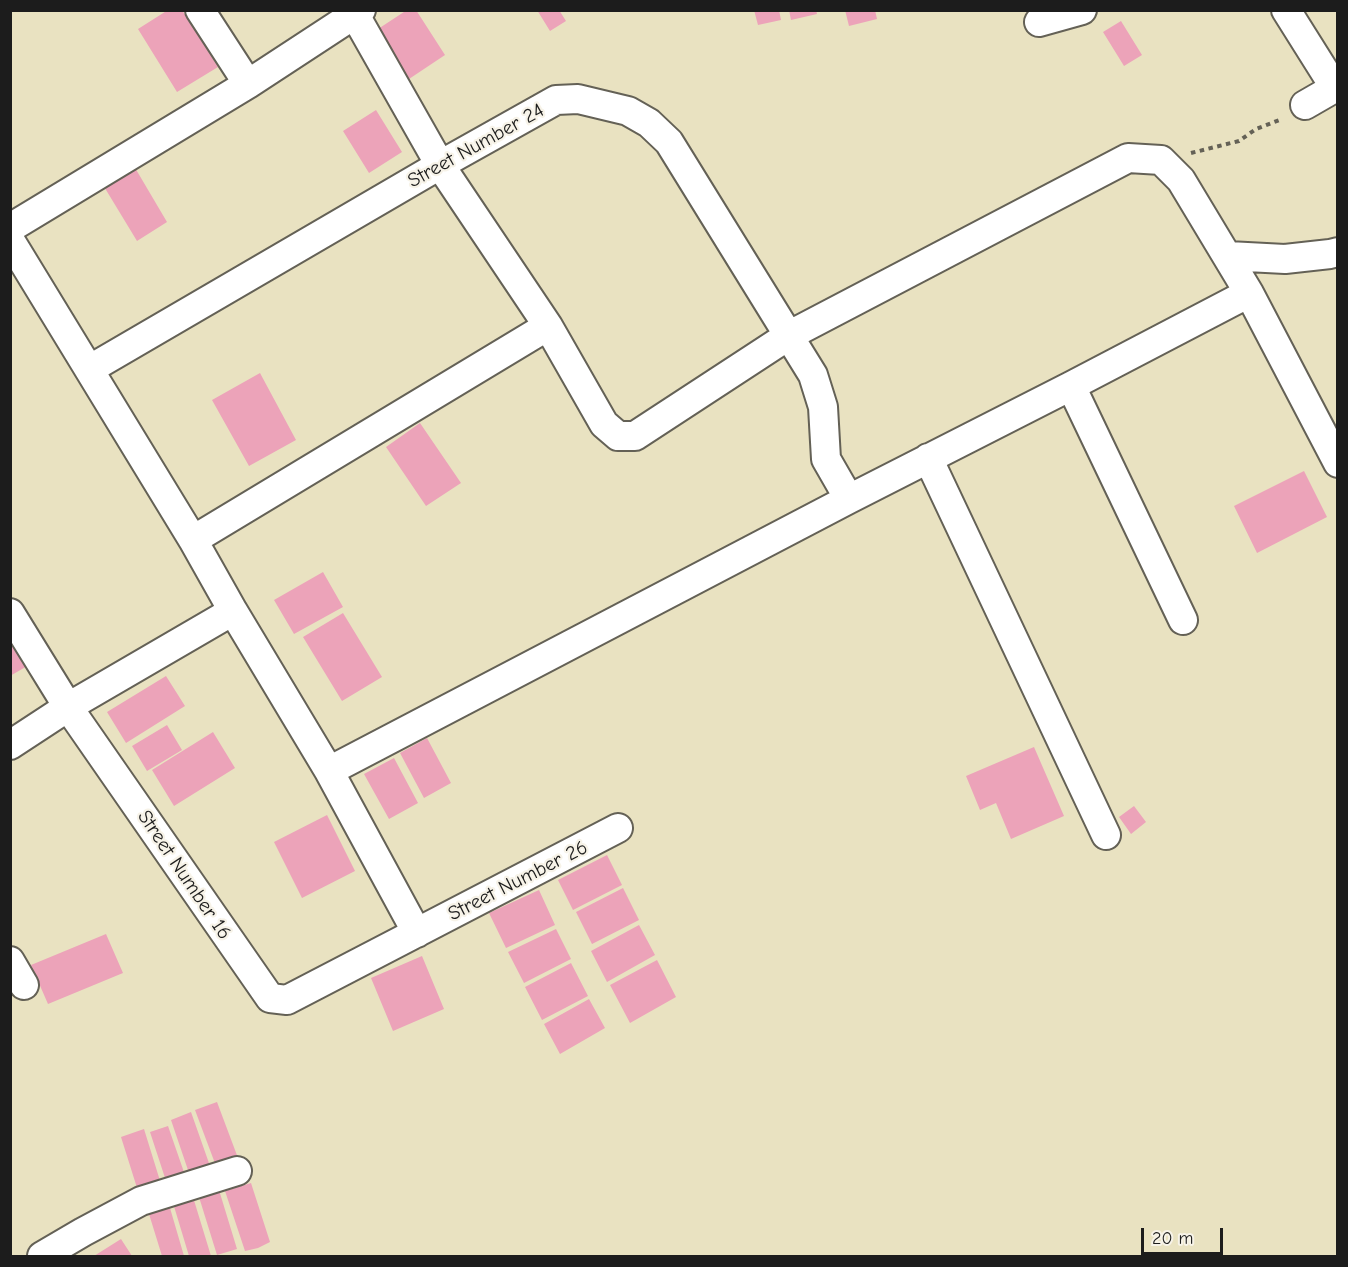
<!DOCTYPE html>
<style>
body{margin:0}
#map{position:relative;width:1348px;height:1267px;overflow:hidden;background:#e9e2c1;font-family:"Comic Neue",sans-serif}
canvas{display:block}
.frame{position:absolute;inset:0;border:12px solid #1c1c1c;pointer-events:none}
.scale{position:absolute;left:1141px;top:1228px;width:82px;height:27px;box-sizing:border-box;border:3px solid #1c1c1c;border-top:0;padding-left:8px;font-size:18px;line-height:21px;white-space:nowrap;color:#1c1c1c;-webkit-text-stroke:4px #f7f3e8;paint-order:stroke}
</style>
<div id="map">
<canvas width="1348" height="1267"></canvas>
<div class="frame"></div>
<div class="scale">20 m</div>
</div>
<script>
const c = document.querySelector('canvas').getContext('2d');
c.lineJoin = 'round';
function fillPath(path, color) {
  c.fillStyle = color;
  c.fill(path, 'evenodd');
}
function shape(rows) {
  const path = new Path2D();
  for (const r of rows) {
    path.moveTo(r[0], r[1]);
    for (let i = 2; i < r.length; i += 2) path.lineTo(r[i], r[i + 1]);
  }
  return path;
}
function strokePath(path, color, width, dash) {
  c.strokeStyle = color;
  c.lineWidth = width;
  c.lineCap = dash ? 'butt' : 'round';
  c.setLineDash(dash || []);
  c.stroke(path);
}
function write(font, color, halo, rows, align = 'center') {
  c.font = font + ' "Comic Neue",sans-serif';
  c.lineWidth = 4.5;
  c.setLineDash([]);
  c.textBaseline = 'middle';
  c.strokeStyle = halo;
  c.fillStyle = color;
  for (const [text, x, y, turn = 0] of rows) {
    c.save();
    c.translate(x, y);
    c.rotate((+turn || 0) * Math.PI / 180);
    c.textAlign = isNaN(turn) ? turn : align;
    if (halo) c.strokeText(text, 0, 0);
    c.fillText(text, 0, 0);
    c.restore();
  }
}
fillPath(shape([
 [168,10,182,10,218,67,177,92,138,29],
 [407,10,416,10,445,55,409,79,378,29],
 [537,10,559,10,566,21,550,31],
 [754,10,779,10,781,20,758,25],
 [789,10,816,10,817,14,791,20],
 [845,10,875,10,877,19,849,26],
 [1121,21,1142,55,1124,66,1103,32],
 [376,110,402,152,369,173,343,131],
 [131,161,167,222,137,241,100,180],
 [260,373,296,440,249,466,212,400],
 [420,423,461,483,426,506,386,447],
 [1304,471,1327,517,1257,553,1234,506],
 [323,572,343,607,294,634,274,600],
 [343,613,382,677,342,701,303,637],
 [10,635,29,665,10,676],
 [166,676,185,706,126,743,107,712],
 [167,725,182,750,147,771,132,746],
 [213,732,235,768,174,806,152,770],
 [427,738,451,783,424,798,400,753],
 [1034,747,1064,816,1011,839,996,803,980,810,966,776],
 [394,758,418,803,389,819,364,774],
 [1134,806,1146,822,1131,834,1119,817],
 [327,815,355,871,302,898,274,842],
 [607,855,622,885,573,910,558,880],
 [623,888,639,920,592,944,576,912],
 [539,890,555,925,506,948,489,913],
 [639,925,655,955,607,982,591,951],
 [556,929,571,959,524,983,508,952],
 [106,934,123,973,48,1004,31,965],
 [422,956,444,1009,393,1031,371,978],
 [657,960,676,997,630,1023,610,985],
 [571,963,588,996,542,1020,525,987],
 [589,999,605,1028,560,1054,544,1024],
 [217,1102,238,1158,216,1166,195,1110],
 [191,1112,210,1166,189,1173,171,1120],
 [168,1126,186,1178,167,1184,150,1132],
 [144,1129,161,1184,138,1191,121,1137],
 [251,1183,270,1242,258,1248,245,1251,225,1191],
 [219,1190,237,1249,217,1255,199,1197],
 [193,1197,211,1256,189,1256,173,1203],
 [170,1208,184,1256,162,1256,149,1214],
 [121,1239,132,1256,94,1256]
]), '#eca3b9');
const minor = shape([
 [200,10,248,84],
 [1286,10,1335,88],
 [355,15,440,165,548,326,604,424,618,436,635,436,788,336,1128,158,1161,160,1181,180,1249,293,1338,463],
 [1039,22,1082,10],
 [1305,105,1338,86],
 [10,228,248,84,361,10],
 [10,240,193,540,233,611,329,771,417,933],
 [1228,256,1285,259,1330,254,1338,252],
 [90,369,440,165,556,100,578,99,628,111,649,123,669,142,813,375,823,407,826,459,849,499],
 [1071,386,1183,620],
 [928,458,1106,835],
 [193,540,548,326],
 [10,613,68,707,270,998,287,1000,618,828],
 [10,745,68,707,233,611],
 [329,771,849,499,1071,386,1249,293],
 [10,961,24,985],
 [42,1256,83,1232,141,1201,237,1171]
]);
strokePath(minor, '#646156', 32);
strokePath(shape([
 [1191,153,1239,141,1256,129,1282,119]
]), '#646156', 4, [4.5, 4.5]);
strokePath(minor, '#fff', 28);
write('20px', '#1c1c1c', '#f7f3e8', [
 ["Street Number 24",476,146,-29],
 ["Street Number 16",184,875,56],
 ["Street Number 26",518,881,-27]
]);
</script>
